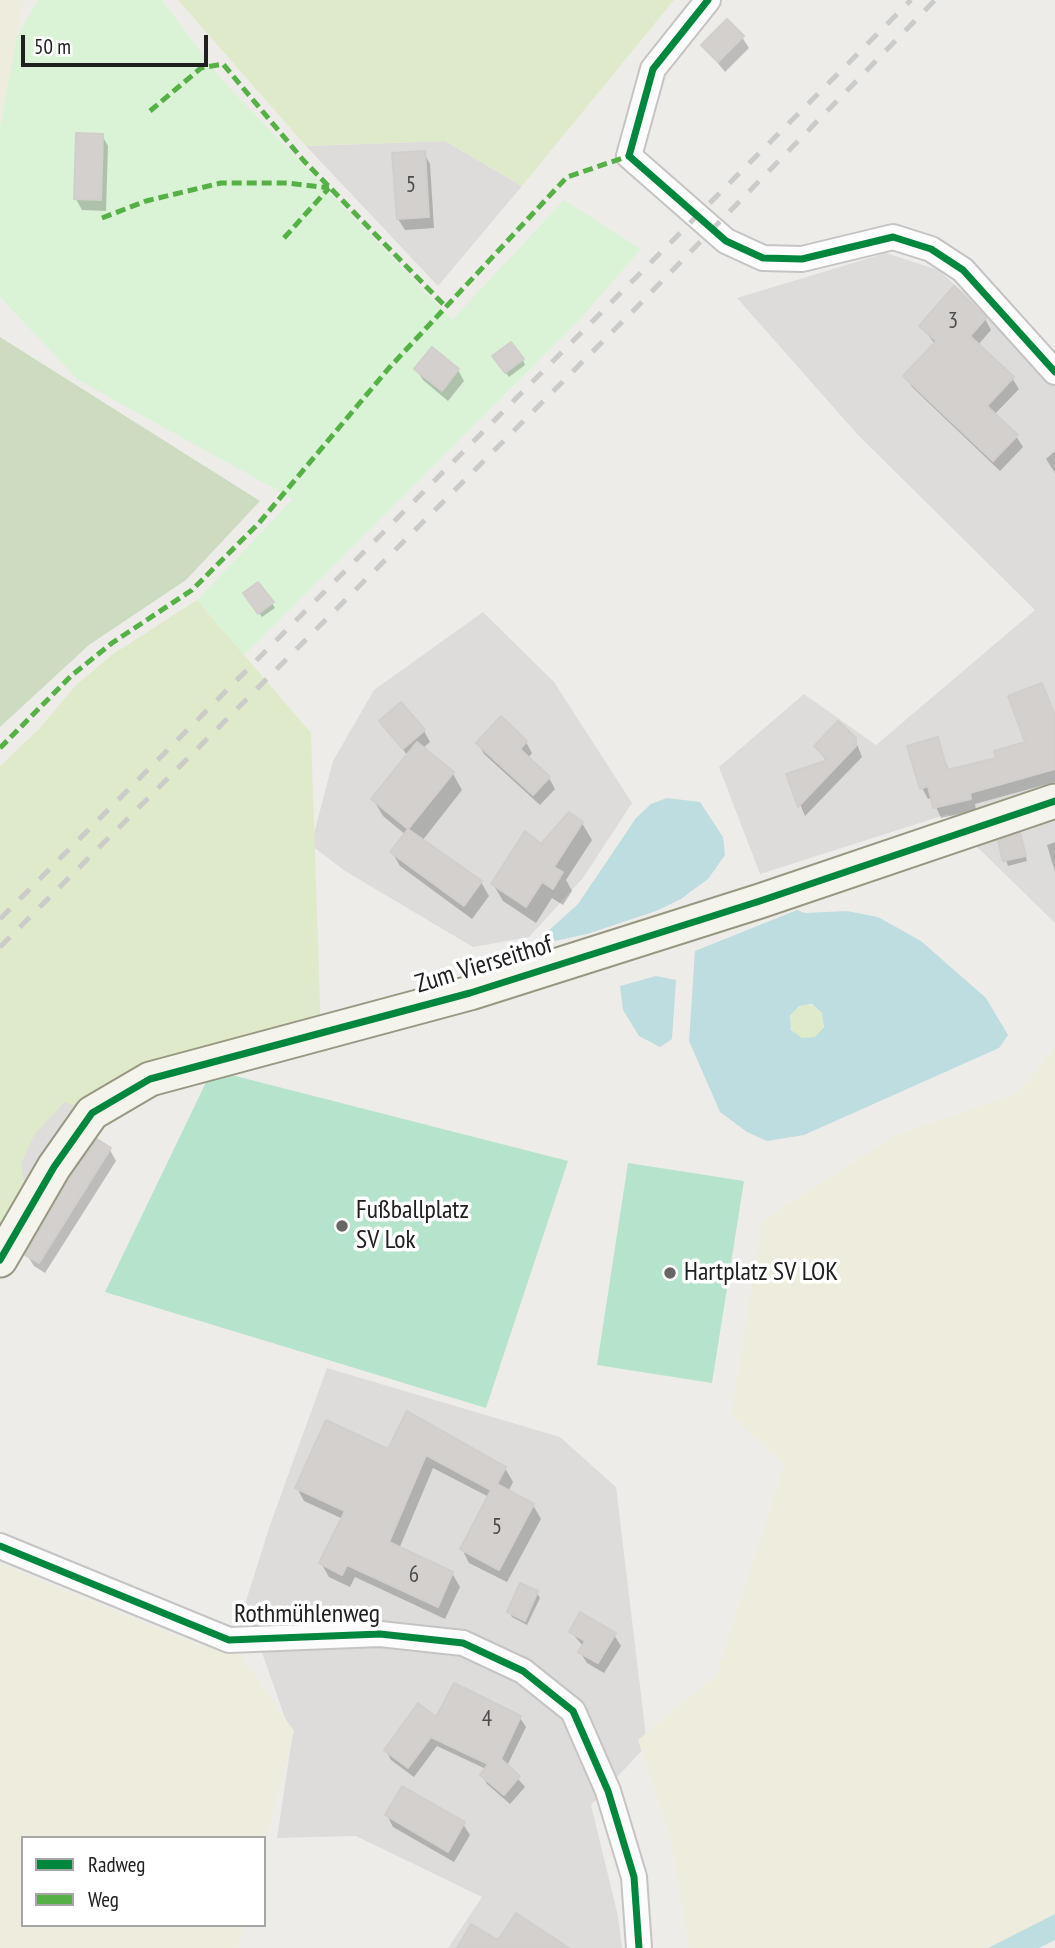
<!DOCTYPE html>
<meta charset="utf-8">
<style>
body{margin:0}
#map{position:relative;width:1055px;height:1948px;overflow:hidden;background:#eeece9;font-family:"PT Sans Narrow",sans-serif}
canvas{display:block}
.legend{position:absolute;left:21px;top:1836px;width:245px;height:91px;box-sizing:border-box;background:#fff;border:2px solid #a6a6a6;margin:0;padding:9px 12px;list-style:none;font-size:21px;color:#202020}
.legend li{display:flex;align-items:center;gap:14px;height:35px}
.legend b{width:35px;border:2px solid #a6a6a6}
.scale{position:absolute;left:21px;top:35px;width:187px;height:32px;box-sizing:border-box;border:4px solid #202020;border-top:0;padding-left:9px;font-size:21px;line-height:24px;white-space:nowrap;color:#202020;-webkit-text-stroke:5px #fff;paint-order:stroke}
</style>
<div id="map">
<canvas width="1055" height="1948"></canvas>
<ul class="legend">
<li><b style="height:9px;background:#00873e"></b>Radweg</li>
<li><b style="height:9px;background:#55b145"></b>Weg</li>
</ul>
<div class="scale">50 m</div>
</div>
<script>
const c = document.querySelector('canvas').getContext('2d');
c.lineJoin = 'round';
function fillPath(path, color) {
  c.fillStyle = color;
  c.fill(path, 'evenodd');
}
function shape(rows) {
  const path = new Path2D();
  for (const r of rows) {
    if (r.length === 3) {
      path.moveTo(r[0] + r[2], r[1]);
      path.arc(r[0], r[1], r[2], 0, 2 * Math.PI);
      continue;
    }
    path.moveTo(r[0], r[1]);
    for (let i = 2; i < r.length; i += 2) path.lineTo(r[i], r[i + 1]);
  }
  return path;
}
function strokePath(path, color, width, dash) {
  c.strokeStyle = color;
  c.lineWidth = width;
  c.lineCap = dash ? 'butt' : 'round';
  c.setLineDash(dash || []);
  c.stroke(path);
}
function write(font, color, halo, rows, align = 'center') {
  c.font = font + ' "PT Sans Narrow",sans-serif';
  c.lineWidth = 7;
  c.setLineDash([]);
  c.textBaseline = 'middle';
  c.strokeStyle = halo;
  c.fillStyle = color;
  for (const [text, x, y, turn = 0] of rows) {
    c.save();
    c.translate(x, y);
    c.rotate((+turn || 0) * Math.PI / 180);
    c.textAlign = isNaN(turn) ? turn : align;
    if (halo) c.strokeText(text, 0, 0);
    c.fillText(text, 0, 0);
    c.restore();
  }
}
fillPath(shape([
 [445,141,522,186,438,286,306,146],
 [886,253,938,270,1004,327,1055,387,1055,923,972,842,948,814,760,874,719,767,804,694,876,745,1035,610,858,435,737,298],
 [483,612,554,682,632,803,583,878,529,937,473,947,345,871,311,845,333,761,374,690],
 [327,1368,560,1437,616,1487,647,1745,591,1805,618,1916,622,1948,448,1948,482,1897,356,1836,277,1838,292,1738,245,1604,270,1525]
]), '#dddcdb');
fillPath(shape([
 [0,0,24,0,0,128],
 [1055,1046,1055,1914,988,1948,689,1948,670,1836,638,1740,716,1675,784,1465,731,1415,762,1221,895,1135,1018,1093],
 [0,1564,201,1646,237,1650,294,1731,264,1847,264,1838,23,1838,23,1925,244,1925,238,1948,0,1948]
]), '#eeeddd');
fillPath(shape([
 [178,0,674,0,522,186,445,141,306,146],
 [197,600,311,733,321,1033,92,1113,0,1260,0,766,40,728,75,686,113,654],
 [807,1022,17]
]), '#dfeaca');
fillPath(shape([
 [0,337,260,501,186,580,89,645,0,727]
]), '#cddcc0');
fillPath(shape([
 [38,0,162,0,222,80,452,320,564,200,641,249,581,318,244,655,197,600,293,499,78,380,0,297,0,128,17,36]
]), '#daf3d6');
fillPath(shape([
 [212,1070,568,1161,486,1408,105,1292],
 [628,1163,744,1181,712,1383,597,1365]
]), '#b6e3cb');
fillPath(shape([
 [65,1102,92,1113,41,1190,24,1182,21,1164,34,1135]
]), '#dedddc');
fillPath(shape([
 [667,798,700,802,723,837,725,855,708,879,681,899,656,911,587,934,541,944,537,941,578,904,636,818,651,804],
 [797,910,805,913,847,911,878,917,921,941,986,998,1008,1035,999,1048,804,1135,767,1141,747,1132,720,1112,689,1041,695,951],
 [812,1004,822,1013,824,1027,815,1037,802,1038,791,1030,790,1016,799,1006],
 [656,976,676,980,672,1039,660,1047,639,1036,623,1010,620,986],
 [1055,1914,1055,1940,1039,1948,988,1948]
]), '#bedde0');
fillPath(shape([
 [742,37,749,48,725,72,704,46],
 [102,135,108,146,106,211,82,210,76,199],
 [424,153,430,164,434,228,405,230,398,219],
 [985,319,991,330,977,346,1012,378,1019,389,994,415,1016,436,1023,447,1000,471,912,387,905,376,935,344,921,326],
 [523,360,525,365,509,377,497,361],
 [416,369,458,370,464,381,448,401,423,380],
 [1055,451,1055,473,1046,459],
 [248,599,272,603,275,608,262,617],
 [1042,685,1055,714,1055,782,975,804,976,810,941,818,932,798,928,799,922,788,937,739,949,771,998,760,1028,743],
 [381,721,424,731,430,742,422,749,453,774,462,790,422,841,481,882,489,896,472,919,400,866,392,852,406,835,383,816,373,799,408,756],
 [855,739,862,757,805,816,788,775,827,762,816,746],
 [526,742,532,753,528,758,549,778,555,789,540,805,484,754,478,743],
 [582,823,592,840,566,880,572,891,563,905,552,898,536,923,503,901,493,884,541,846],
 [1020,835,1027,861,1008,866,1000,842],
 [1055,842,1055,872,1047,845],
 [110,1150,116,1161,45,1273,34,1266,27,1255],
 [408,1413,505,1468,513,1482,508,1492,533,1505,541,1519,507,1582,469,1563,462,1549,489,1497,433,1468,399,1549,452,1573,460,1587,445,1619,355,1577,350,1587,329,1577,321,1563,343,1519,304,1501,297,1488,388,1451],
 [537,1593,540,1598,527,1625,512,1617,509,1612],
 [571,1632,614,1635,621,1646,604,1673,587,1663,580,1652,583,1646],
 [520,1718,526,1727,507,1766,525,1787,510,1804,487,1784,482,1775,486,1769,437,1746,414,1777,391,1760,386,1750,437,1720],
 [387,1815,463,1824,470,1835,454,1862,393,1827]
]), '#0003');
const building = shape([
 [727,19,744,36,718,62,701,45,727,19],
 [76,133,103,134,101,200,74,199,76,133],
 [425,151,429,217,397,219,392,153,425,151],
 [954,286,986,318,970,336,1014,377,987,406,1018,435,993,461,903,376,936,341,919,326,954,286],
 [511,342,524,359,505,373,492,356,511,342],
 [432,347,459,369,442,391,414,369,432,347],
 [258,582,274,602,258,614,243,593,258,582],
 [1042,683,1055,716,1055,769,970,793,971,799,933,808,928,786,920,789,907,746,938,737,947,770,996,758,994,751,1025,742,1008,696,1042,683],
 [401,702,425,730,403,749,379,721,401,702],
 [501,716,527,741,520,749,550,777,533,795,476,743,501,716],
 [838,721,856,738,856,746,798,807,786,774,828,760,814,746,838,721],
 [417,742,454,772,408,829,371,799,417,742],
 [569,812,583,822,554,867,563,872,553,889,542,882,526,907,491,884,525,831,541,844,569,812],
 [408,829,482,881,464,906,390,852,408,829],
 [1020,833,1026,856,1003,861,998,841,1020,833],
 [97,1139,111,1148,39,1263,25,1255,70,1177,97,1139],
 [407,1411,506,1467,497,1484,534,1504,499,1570,460,1549,491,1490,426,1455,389,1542,453,1572,438,1607,347,1565,342,1575,319,1563,345,1511,295,1488,326,1420,388,1449,407,1411],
 [520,1583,538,1591,525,1621,507,1612,520,1583],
 [580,1612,616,1633,598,1663,578,1652,585,1641,569,1632,580,1612],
 [454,1683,521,1716,501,1759,520,1776,504,1795,480,1775,488,1764,431,1737,408,1768,384,1750,418,1703,436,1717,454,1683],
 [402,1786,465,1822,448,1852,385,1815,402,1786],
 [516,1913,569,1948,457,1948,471,1924,498,1940,516,1913]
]);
fillPath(building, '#d3d0ce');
strokePath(building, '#d1cecb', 2);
const street = shape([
 [708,0,653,69,629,156,726,241,763,258,802,259,893,237,931,249,963,270,1055,372],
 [0,1546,229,1640,380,1634,463,1643,523,1671,573,1711,608,1791,634,1877,639,1948]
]);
const secondary = shape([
 [0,1260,54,1167,92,1113,150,1079,470,993,760,901,1055,801]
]);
strokePath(street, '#c5c4c3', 28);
strokePath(secondary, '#989781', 37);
strokePath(street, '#fcfcfc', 24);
strokePath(secondary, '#f4f3ec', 33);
strokePath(shape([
 [0,919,911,0],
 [0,947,633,311,935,0]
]), '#cbcbca', 5, [14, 14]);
strokePath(shape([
 [150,111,201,68,223,64,304,161,446,307],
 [102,218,146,201,221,183,288,183,329,188],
 [284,238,329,188],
 [0,748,71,676,112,643,192,590,259,523,389,368,567,177,629,156]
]), '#55b145', 5, [10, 5]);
strokePath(shape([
 [708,0,653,69,629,156,726,241,763,258,802,259,893,237,931,249,963,270,1055,372],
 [0,1260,54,1167,92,1113,150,1079,470,993,760,901,1055,801],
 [0,1546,229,1640,380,1634,463,1643,523,1671,573,1711,608,1791,634,1877,639,1948]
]), '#00873e', 7);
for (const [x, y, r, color] of [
 [342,1226,7,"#686766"],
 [670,1273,7,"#686766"]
]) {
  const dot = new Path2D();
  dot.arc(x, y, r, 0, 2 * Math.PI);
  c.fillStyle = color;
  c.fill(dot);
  strokePath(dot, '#fff', 2.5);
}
write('23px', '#4d4c4c', null, [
 ["5",411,185],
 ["3",953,321],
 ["5",497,1527],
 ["6",414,1575],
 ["4",487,1719]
]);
write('26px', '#202020', '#fff', [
 ["Zum Vierseithof",484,965,-17],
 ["Rothmühlenweg",307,1615]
]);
write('26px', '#202020', '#fff', [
 ["Fußballplatz",356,1211],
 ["SV Lok",356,1241],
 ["Hartplatz SV LOK",684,1273]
], 'left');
</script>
